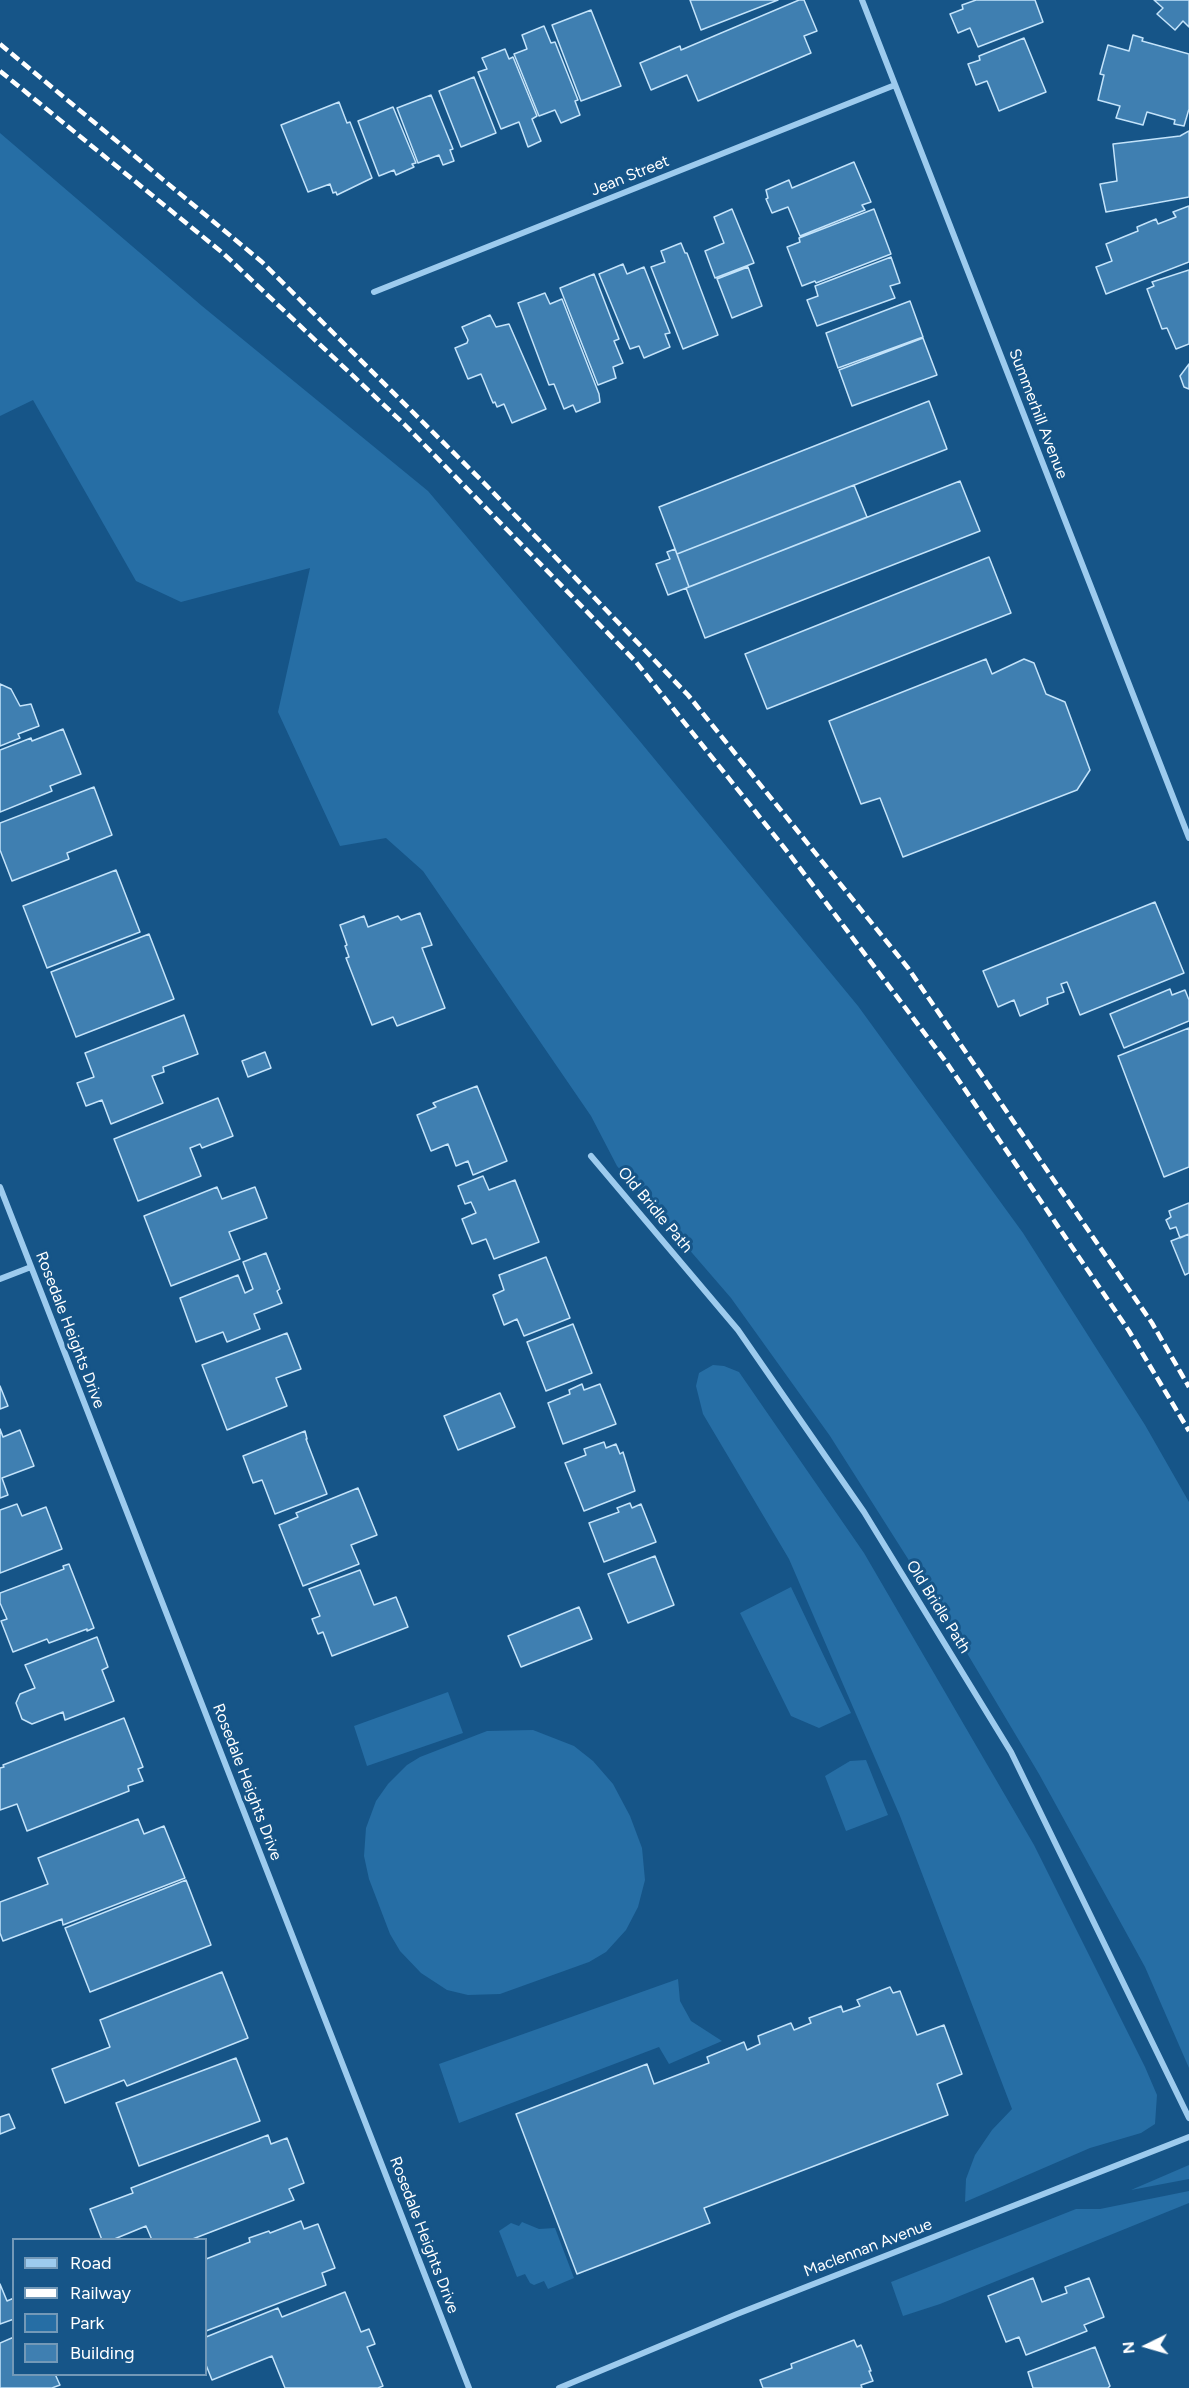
<!DOCTYPE html>
<style>
body{margin:0}
#map{position:relative;width:1189px;height:2388px;overflow:hidden;background:#165588;font-family:Figtree,sans-serif}
canvas{display:block}
.legend{position:absolute;left:12px;top:2238px;width:195px;height:138px;box-sizing:border-box;background:#165588;border:2px solid #7399b8;margin:0;padding:8px 10px;list-style:none;font-size:18px;color:#fff}
.legend li{display:flex;align-items:center;gap:12px;height:30px}
.legend b{width:30px;border:2px solid #7399b8}
.north{position:absolute;left:1117px;top:2316px;width:60px;height:60px;-webkit-text-stroke:4px #165588;paint-order:stroke;rotate:265deg;font-size:16px;font-weight:700;line-height:24px;text-align:center;color:#fff}
.north::after{content:'';display:block;margin:auto;width:21px;height:27px;background:#fff;clip-path:polygon(50% 0,100% 100%,50% 72%,0 100%)}
</style>
<div id="map">
<canvas width="1189" height="2388"></canvas>
<ul class="legend">
<li><b style="height:8px;background:#9dcbee"></b>Road</li>
<li><b style="height:8px;background:#fff"></b>Railway</li>
<li><b style="height:16px;background:#266ea5"></b>Park</li>
<li><b style="height:16px;background:#3f7fb1"></b>Building</li>
</ul>
<div class="north">N</div>
</div>
<script>
const c = document.querySelector('canvas').getContext('2d');
c.lineJoin = 'round';
function fillPath(path, color) {
  c.fillStyle = color;
  c.fill(path, 'evenodd');
}
function shape(rows) {
  const path = new Path2D();
  for (const r of rows) {
    path.moveTo(r[0], r[1]);
    for (let i = 2; i < r.length; i += 2) path.lineTo(r[i], r[i + 1]);
  }
  return path;
}
function strokePath(path, color, width, dash) {
  c.strokeStyle = color;
  c.lineWidth = width;
  c.lineCap = dash ? 'butt' : 'round';
  c.setLineDash(dash || []);
  c.stroke(path);
}
function write(font, color, halo, rows, align = 'center') {
  c.font = font + ' Figtree,sans-serif';
  c.lineWidth = 6;
  c.setLineDash([]);
  c.textBaseline = 'middle';
  c.strokeStyle = halo;
  c.fillStyle = color;
  for (const [text, x, y, turn = 0] of rows) {
    c.save();
    c.translate(x, y);
    c.rotate((+turn || 0) * Math.PI / 180);
    c.textAlign = isNaN(turn) ? turn : align;
    if (halo) c.strokeText(text, 0, 0);
    c.fillText(text, 0, 0);
    c.restore();
  }
}
fillPath(shape([
 [0,133,202,306,428,491,638,739,858,1006,1023,1233,1145,1425,1189,1502,1189,2068,1145,1967,1039,1774,955,1633,830,1436,731,1298,617,1166,591,1116,423,871,386,838,340,846,278,712,310,568,181,602,136,581,33,400,0,416],
 [713,1365,724,1366,739,1372,864,1553,1034,1845,1145,2067,1157,2095,1155,2124,1141,2133,1090,2148,965,2202,966,2179,975,2155,992,2130,1012,2109,900,1816,789,1559,703,1414,696,1386,699,1373],
 [791,1587,851,1713,819,1728,791,1716,740,1613],
 [448,1692,463,1733,367,1766,354,1726],
 [533,1730,574,1746,593,1761,613,1784,630,1816,642,1848,645,1880,638,1907,626,1930,606,1952,589,1962,500,1994,468,1995,447,1990,421,1973,400,1951,390,1934,369,1879,364,1856,366,1828,376,1801,388,1784,407,1765,420,1757,487,1731],
 [866,1760,888,1815,846,1831,825,1776,850,1761],
 [678,1979,680,2001,691,2021,722,2041,669,2064,659,2047,459,2123,439,2064],
 [1189,2165,1189,2179,1131,2190],
 [1189,2191,1189,2203,940,2304,903,2316,891,2282,1076,2209,1100,2209],
 [522,2222,539,2229,555,2228,574,2278,548,2289,544,2281,534,2285,530,2283,525,2274,517,2277,499,2231,511,2223,519,2226]
]), '#266ea5');
const building = shape([
 [690,0,778,0,701,30,690,0],
 [799,0,804,0,817,31,804,36,811,53,698,101,687,75,651,90,640,63,680,46,681,50,799,0],
 [976,0,1035,0,1043,22,978,47,970,28,958,33,950,14,963,9,962,5,976,0],
 [1154,0,1189,0,1189,27,1183,21,1175,30,1157,14,1163,8,1154,0],
 [591,10,621,86,581,101,552,25,591,10],
 [544,26,551,43,555,42,578,100,575,101,580,115,561,123,555,110,539,116,514,54,527,49,522,35,544,26],
 [1133,35,1143,38,1142,41,1189,54,1189,109,1184,126,1174,124,1175,120,1147,112,1143,125,1116,118,1120,106,1098,100,1104,75,1100,74,1108,45,1129,51,1133,35],
 [1024,38,1046,92,999,111,987,81,976,85,968,64,980,60,979,56,1024,38],
 [505,49,509,59,513,57,537,116,532,119,541,141,528,147,519,122,501,129,478,72,487,69,482,58,505,49],
 [474,77,496,133,461,147,439,91,474,77],
 [431,95,453,149,450,150,454,161,443,165,439,155,418,163,397,108,431,95],
 [339,102,347,123,350,122,372,178,337,195,336,192,333,193,330,184,308,192,281,125,339,102],
 [393,107,416,163,412,164,414,167,396,175,394,170,379,176,358,121,393,107],
 [1189,131,1189,197,1106,212,1100,184,1117,181,1113,144,1180,136,1189,131],
 [854,162,871,202,862,205,865,210,800,236,788,207,772,213,766,199,768,198,766,190,789,180,792,188,854,162],
 [1189,206,1189,262,1106,294,1096,267,1112,261,1106,244,1138,231,1137,227,1156,219,1158,224,1176,217,1173,212,1189,206],
 [732,209,754,263,715,278,705,251,724,243,714,217,732,209],
 [874,209,891,254,816,283,815,281,802,286,787,247,800,242,799,238,874,209],
 [681,243,685,253,687,253,718,335,683,349,651,267,665,262,661,251,681,243],
 [891,257,900,283,890,286,895,298,817,326,807,300,818,296,815,286,891,257],
 [623,264,627,274,644,267,670,333,665,334,670,347,644,358,639,346,630,349,599,274,623,264],
 [748,267,762,306,732,318,717,279,748,267],
 [1189,270,1189,344,1176,349,1167,328,1162,329,1147,289,1154,286,1152,282,1189,270],
 [594,274,619,339,614,341,623,363,613,367,616,378,598,385,560,288,594,274],
 [545,293,550,304,562,299,599,394,600,402,576,412,573,405,564,409,554,384,549,385,518,303,545,293],
 [910,301,923,337,838,368,826,333,910,301],
 [490,315,496,327,509,324,546,409,512,423,504,404,497,407,495,402,493,403,481,374,468,379,455,348,467,343,468,340,462,327,490,315],
 [923,338,937,375,852,406,839,370,923,338],
 [1189,364,1189,389,1184,387,1180,376,1189,364],
 [929,401,947,449,677,554,659,507,929,401],
 [960,481,980,531,705,638,686,588,960,481],
 [854,485,867,517,689,587,677,554,854,485],
 [675,549,689,587,668,595,656,564,670,559,667,552,675,549],
 [989,557,1011,613,767,709,745,654,989,557],
 [986,659,992,674,1024,659,1034,663,1046,694,1065,702,1090,770,1077,790,903,857,880,798,861,804,829,721,986,659],
 [0,684,11,689,20,706,31,704,39,726,18,734,20,738,0,746,0,684],
 [63,729,81,774,50,786,52,791,0,812,0,750,31,738,32,741,63,729],
 [94,787,112,835,67,853,69,859,12,881,0,850,0,823,94,787],
 [116,870,140,932,47,968,23,906,116,870],
 [1155,902,1184,973,1080,1015,1067,982,1061,984,1064,992,1047,998,1048,1004,1020,1016,1014,1000,998,1007,983,971,1155,902],
 [420,913,432,945,422,948,445,1008,397,1026,393,1017,372,1025,346,958,349,957,345,946,347,945,340,925,364,916,368,927,398,916,401,920,420,913],
 [149,934,174,999,76,1037,51,972,149,934],
 [1170,989,1172,995,1185,990,1189,1000,1189,1021,1124,1048,1110,1014,1170,989],
 [184,1015,198,1054,163,1067,164,1072,152,1076,163,1103,111,1124,102,1100,86,1106,77,1083,94,1077,85,1053,184,1015],
 [1189,1028,1189,1167,1164,1177,1118,1056,1189,1028],
 [265,1052,271,1068,248,1077,242,1061,265,1052],
 [477,1086,507,1161,473,1175,468,1161,456,1166,448,1144,431,1151,417,1115,436,1107,433,1103,477,1086],
 [218,1098,233,1136,202,1148,200,1144,190,1148,201,1176,138,1201,114,1139,218,1098],
 [483,1176,489,1190,515,1180,539,1242,494,1259,486,1239,472,1244,462,1219,476,1213,471,1202,465,1204,458,1186,483,1176],
 [217,1187,222,1199,255,1187,267,1218,229,1232,240,1259,171,1286,144,1216,217,1187],
 [1189,1203,1189,1234,1180,1238,1176,1227,1170,1229,1166,1220,1171,1217,1169,1211,1189,1203],
 [1189,1234,1189,1273,1185,1275,1171,1241,1189,1234],
 [266,1253,280,1289,277,1291,282,1303,254,1314,260,1329,227,1342,223,1332,196,1342,180,1298,238,1275,245,1293,253,1289,243,1262,266,1253],
 [546,1257,570,1318,524,1336,517,1319,504,1325,493,1295,504,1290,499,1275,546,1257],
 [573,1324,592,1373,546,1391,527,1342,573,1324],
 [287,1333,301,1369,276,1378,287,1406,227,1430,202,1365,287,1333],
 [582,1384,584,1390,600,1384,616,1424,563,1444,548,1403,570,1394,569,1390,582,1384],
 [0,1386,8,1406,0,1409,0,1386],
 [500,1393,515,1427,458,1450,444,1416,500,1393],
 [0,1429,3,1437,20,1430,34,1466,2,1478,8,1495,0,1498,0,1429],
 [305,1431,307,1439,306,1439,327,1494,275,1514,262,1480,253,1483,243,1456,305,1431],
 [604,1442,606,1448,616,1444,620,1454,623,1452,635,1491,584,1511,565,1463,586,1455,584,1449,604,1442],
 [358,1488,377,1535,351,1545,359,1564,303,1586,279,1525,298,1517,296,1513,358,1488],
 [630,1503,632,1508,641,1504,656,1542,604,1562,589,1523,619,1512,617,1508,630,1503],
 [17,1504,22,1516,46,1507,62,1549,0,1573,0,1510,17,1504],
 [655,1556,674,1605,628,1623,608,1574,655,1556],
 [69,1564,94,1628,87,1631,87,1629,49,1643,47,1639,13,1652,1,1621,7,1619,0,1603,0,1593,64,1569,63,1566,69,1564],
 [360,1570,374,1605,396,1597,408,1627,332,1656,323,1632,318,1634,312,1619,320,1616,309,1589,360,1570],
 [579,1607,592,1639,521,1667,508,1636,579,1607],
 [97,1637,108,1667,102,1670,114,1701,65,1720,63,1712,32,1724,22,1719,16,1703,20,1694,35,1688,25,1665,97,1637],
 [124,1718,143,1767,138,1769,143,1781,128,1786,129,1791,27,1831,17,1804,0,1810,0,1768,4,1767,3,1765,124,1718],
 [138,1819,144,1834,164,1826,185,1878,63,1925,62,1919,3,1941,0,1933,0,1902,48,1884,38,1858,138,1819],
 [186,1880,211,1945,90,1992,65,1928,186,1880],
 [222,1972,248,2038,127,2086,124,2080,65,2103,52,2069,110,2047,100,2020,222,1972],
 [890,1987,893,1993,900,1991,917,2035,944,2025,962,2074,937,2084,948,2115,704,2208,710,2223,577,2274,516,2114,647,2064,654,2084,709,2063,707,2057,744,2042,747,2050,760,2044,758,2036,791,2023,794,2030,811,2023,809,2018,841,2006,843,2012,860,2006,857,2000,890,1987],
 [236,2058,260,2121,139,2166,116,2103,236,2058],
 [9,2114,15,2128,0,2134,0,2117,9,2114],
 [268,2135,271,2144,287,2138,304,2183,289,2189,294,2200,190,2240,152,2240,146,2226,112,2240,102,2240,90,2209,133,2193,131,2188,268,2135],
 [301,2221,304,2229,318,2224,335,2268,322,2273,326,2285,206,2331,206,2259,250,2242,249,2238,269,2231,270,2233,301,2221],
 [1033,2278,1042,2302,1067,2293,1065,2287,1089,2278,1104,2317,1084,2325,1087,2331,1026,2355,1019,2337,1006,2342,988,2296,1033,2278],
 [0,2284,7,2301,14,2298,14,2319,0,2324,0,2284],
 [345,2292,361,2332,369,2329,375,2344,367,2347,383,2386,378,2388,285,2388,272,2356,212,2380,206,2365,206,2337,278,2308,282,2317,345,2292],
 [14,2337,14,2374,55,2374,60,2385,52,2388,0,2388,0,2343,14,2337],
 [854,2340,857,2347,861,2345,871,2371,869,2371,873,2381,861,2385,862,2388,763,2388,760,2380,792,2368,791,2364,854,2340],
 [1095,2347,1110,2386,1108,2388,1033,2388,1028,2372,1095,2347]
]);
fillPath(building, '#3f7fb1');
strokePath(building, '#c3e3fa', 1.5);
strokePath(shape([
 [862,0,1189,838],
 [374,292,895,85],
 [591,1156,738,1330,864,1512,1011,1752,1189,2118],
 [0,1187,469,2388],
 [0,1279,31,1267],
 [559,2388,737,2314,1189,2137]
]), '#9dcbee', 6);
strokePath(shape([
 [0,44,262,262,484,483,688,695,908,968,1152,1323,1189,1387],
 [0,71,224,254,404,424,636,662,790,855,947,1063,1129,1331,1189,1431]
]), '#fff', 4.5, [10, 4.5]);
write('16px', '#fff', '#165588', [
 ["Jean Street",630,176,-22],
 ["Summerhill Avenue",1038,414,69],
 ["Old Bridle Path",655,1210,50],
 ["Rosedale Heights Drive",70,1330,69],
 ["Old Bridle Path",938,1607,58],
 ["Rosedale Heights Drive",247,1782,69],
 ["Rosedale Heights Drive",424,2235,69],
 ["Maclennan Avenue",868,2248,-21]
]);
</script>
